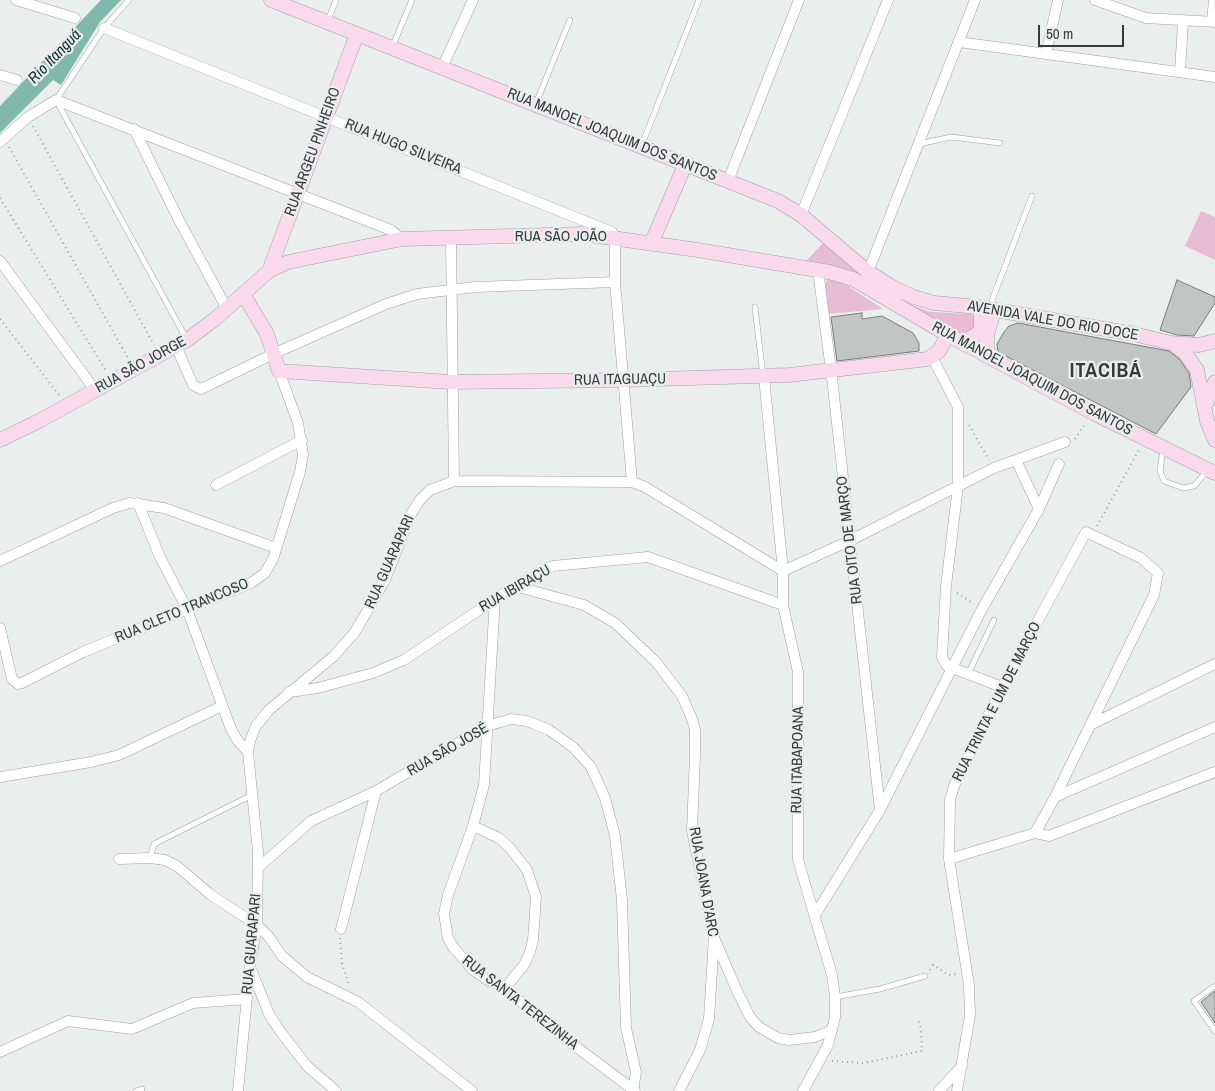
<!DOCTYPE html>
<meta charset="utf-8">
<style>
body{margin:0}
#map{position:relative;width:1215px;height:1091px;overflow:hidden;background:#eaefee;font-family:"Archivo Narrow",sans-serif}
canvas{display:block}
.scale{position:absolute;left:1038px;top:25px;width:86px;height:22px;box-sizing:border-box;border:2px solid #393b3b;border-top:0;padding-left:6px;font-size:15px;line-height:18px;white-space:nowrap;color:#393b3b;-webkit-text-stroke:4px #eaefee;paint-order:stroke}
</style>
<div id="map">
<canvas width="1215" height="1091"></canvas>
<div class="scale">50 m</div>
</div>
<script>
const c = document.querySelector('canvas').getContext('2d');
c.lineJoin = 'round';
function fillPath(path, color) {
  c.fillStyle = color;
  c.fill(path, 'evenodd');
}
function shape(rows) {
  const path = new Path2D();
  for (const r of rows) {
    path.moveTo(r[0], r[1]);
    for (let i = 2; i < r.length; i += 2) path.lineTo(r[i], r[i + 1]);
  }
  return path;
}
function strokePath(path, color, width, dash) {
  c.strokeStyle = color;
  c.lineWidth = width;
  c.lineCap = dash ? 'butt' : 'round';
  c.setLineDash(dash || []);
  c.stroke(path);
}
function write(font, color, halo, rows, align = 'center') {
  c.font = font + ' "Archivo Narrow",sans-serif';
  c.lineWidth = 4.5;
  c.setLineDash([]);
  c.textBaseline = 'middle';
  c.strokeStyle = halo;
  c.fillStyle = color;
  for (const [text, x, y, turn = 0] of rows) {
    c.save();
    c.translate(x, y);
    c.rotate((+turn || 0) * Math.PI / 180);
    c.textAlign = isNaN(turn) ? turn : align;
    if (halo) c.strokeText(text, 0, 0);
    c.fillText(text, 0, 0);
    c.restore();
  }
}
fillPath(shape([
 [1201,211,1215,217,1215,260,1185,246],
 [824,242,887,291,911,305,931,312,971,314,975,316,978,327,964,335,960,334,805,262],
 [828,278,836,278,883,309,828,314,825,284]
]), '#e8bdd4');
fillPath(shape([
 [101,0,121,0,100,22,61,85,53,80,0,133,0,106]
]), '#80b8ac');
const building = shape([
 [1177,280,1215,297,1215,303,1194,336,1177,335,1160,330,1177,280],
 [862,313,862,319,882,316,913,333,919,343,919,351,837,361,831,317,862,313],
 [1018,323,1169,351,1180,360,1189,373,1191,387,1156,434,998,352,997,344,1004,332,1009,326,1018,323],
 [1215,991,1215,1023,1201,1002,1215,991]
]);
fillPath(building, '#c1c6c5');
strokePath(building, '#797e7c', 1);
const lane = shape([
 [129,0,104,28,56,100,187,340],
 [328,20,336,0],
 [392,48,412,0],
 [536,103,570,20],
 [919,144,951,137,1000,143],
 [641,147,699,0],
 [755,307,763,376],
 [993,308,992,300,1032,196],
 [1163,449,1160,471,1164,481,1183,488,1194,486,1207,471],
 [968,674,994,620],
 [150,858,154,844,252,795],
 [1215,986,1194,1001,1215,1031],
 [835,997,880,989,925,976],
 [136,1091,142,1089]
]);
const street = shape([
 [16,0,75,18],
 [1095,0,1146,18,1215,22],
 [1212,22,1214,0],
 [104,28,612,232,615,237,615,282,632,482],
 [959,42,1215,77],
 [1046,54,1058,0],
 [442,68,473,0],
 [1180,72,1183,21],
 [0,75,17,80],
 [134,129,179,220,227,309],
 [0,142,28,117,56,100,391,230,402,239],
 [728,181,799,0],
 [801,215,888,0],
 [451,239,454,481],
 [0,261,95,390],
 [818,270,832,378,880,810],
 [868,272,975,0],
 [176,346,193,385,201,389,273,354,386,304,417,294,475,287,615,282],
 [932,357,958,407,958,486,946,586,942,657,947,666,1002,687],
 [764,377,783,571,783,605,798,672,798,860,832,975,835,997,835,1017,828,1045,803,1091],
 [1016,460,1039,509],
 [216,485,302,440],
 [138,503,160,557,187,609,231,729,238,741,248,752],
 [0,561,113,508,130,503,164,508,276,548],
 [515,586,584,605,615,623,656,662,682,696,692,719,695,730,695,755,692,831,714,937,709,1019,700,1050,679,1091],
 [495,598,484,785,473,826,448,895,444,914,448,938,453,947,473,970,489,981,505,988,559,1034,635,1091],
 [0,628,12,679,18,684,22,683,83,652,251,583,265,573,273,559,300,472,303,455,298,423,279,371],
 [289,692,318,688,373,673,404,660,515,586,553,566,648,557,783,605],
 [1090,725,1215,664],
 [0,777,91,762,119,755,222,706],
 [1055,797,1215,727],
 [473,826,499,838,510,848,527,870,536,897,533,940,530,952,524,965,505,988],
 [119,859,150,858,165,860,177,866,211,895,257,925,269,937,282,956,307,977,358,1002,472,1091],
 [949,859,1035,833,1049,836,1215,772],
 [258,868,311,821,376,791,487,726,511,719,527,721,549,730,573,747,591,767,605,798,615,836,622,900,626,1028,636,1072,633,1091],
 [815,915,880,810,982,609,1039,509,1059,464],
 [341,929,376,791],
 [715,940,738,993,750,1017,759,1027,778,1038,789,1040,815,1037,832,1030],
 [251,969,269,1014,280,1031,307,1066,336,1091],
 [0,1052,68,1021,132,1029,193,1003,247,999],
 [238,1091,250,965,257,925,258,852,248,752,250,741,256,726,269,710,334,656,355,632,385,580,411,514,420,500,430,490,454,481,632,482,645,487,783,571,849,541,994,468,1065,442],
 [939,1091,962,1066],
 [957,1091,970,1015,969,985,949,859,950,800,954,786,1002,687,1086,532,1141,558,1158,573,1154,595,1055,797,1035,833]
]);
const secondary = shape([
 [271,0,778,201,801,215,868,272,894,288,914,297,934,303,978,307,1134,334,1171,343,1199,345,1215,341],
 [652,242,685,165],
 [269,271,357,34],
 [243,294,267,334,279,371,451,382,624,380,789,375,928,359,939,351,948,335],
 [962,342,974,336,981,330,981,308],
 [1172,343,1186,354,1197,370,1207,421,1215,440],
 [991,357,987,349,987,335,994,311],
 [1206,404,1215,382],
 [0,440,39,421,187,340,215,319,269,271,288,262,402,239,583,234,698,250,829,272,853,279,948,335,1093,413,1215,473]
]);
strokePath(lane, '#9ca1a0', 6);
strokePath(street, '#9ca1a0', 11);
strokePath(secondary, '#9ca1a0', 15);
strokePath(shape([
 [85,22,95,25],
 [33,126,154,345],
 [9,147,128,358],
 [0,198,106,371],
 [0,319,60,396],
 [969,425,989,460],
 [1075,439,1085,424],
 [1097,526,1139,450],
 [957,593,974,604],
 [340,938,342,963,349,985],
 [930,970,933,965,949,975,957,974],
 [832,1061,863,1063,922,1051,921,1029,918,1019]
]), '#9ea2a1', 2, [1, 4]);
strokePath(lane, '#fff', 5);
strokePath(street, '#fff', 10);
strokePath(secondary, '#fbd9ed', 14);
write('15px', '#393b3b', '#eaefee', [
 ["RUA MANOEL JOAQUIM DOS SANTOS",612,135,22],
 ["RUA HUGO SILVEIRA",403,147,22],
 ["RUA ARGEU PINHEIRO",313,152,-70],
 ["RUA SÃO JOÃO",561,237],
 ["AVENIDA VALE DO RIO DOCE",1053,321,10],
 ["RUA SÃO JORGE",141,365,-29],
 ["RUA MANOEL JOAQUIM DOS SANTOS",1032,379,28],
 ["RUA ITAGUAÇU",620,380,-1],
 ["RUA OITO DE MARÇO",850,540,-97],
 ["RUA GUARAPARI",390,562,-66],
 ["RUA IBIRAÇU",515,589,-30],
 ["RUA CLETO TRANCOSO",182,611,-23],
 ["RUA TRINTA E UM DE MARÇO",997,702,-63],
 ["RUA SÃO JOSÉ",448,750,-30],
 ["RUA ITABAPOANA",798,760,-89],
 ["RUA JOANA D'ARC",703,882,80],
 ["RUA GUARAPARI",252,944,-85],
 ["RUA SANTA TEREZINHA",520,1003,38]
]);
write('italic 16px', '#122f29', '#eaefee', [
 ["Rio Itanguá",55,57,-46]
]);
c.letterSpacing = '1px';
write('bold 20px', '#393b3b', '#eaefee', [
 ["ITACIBÁ",1106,372]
]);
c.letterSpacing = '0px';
</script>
